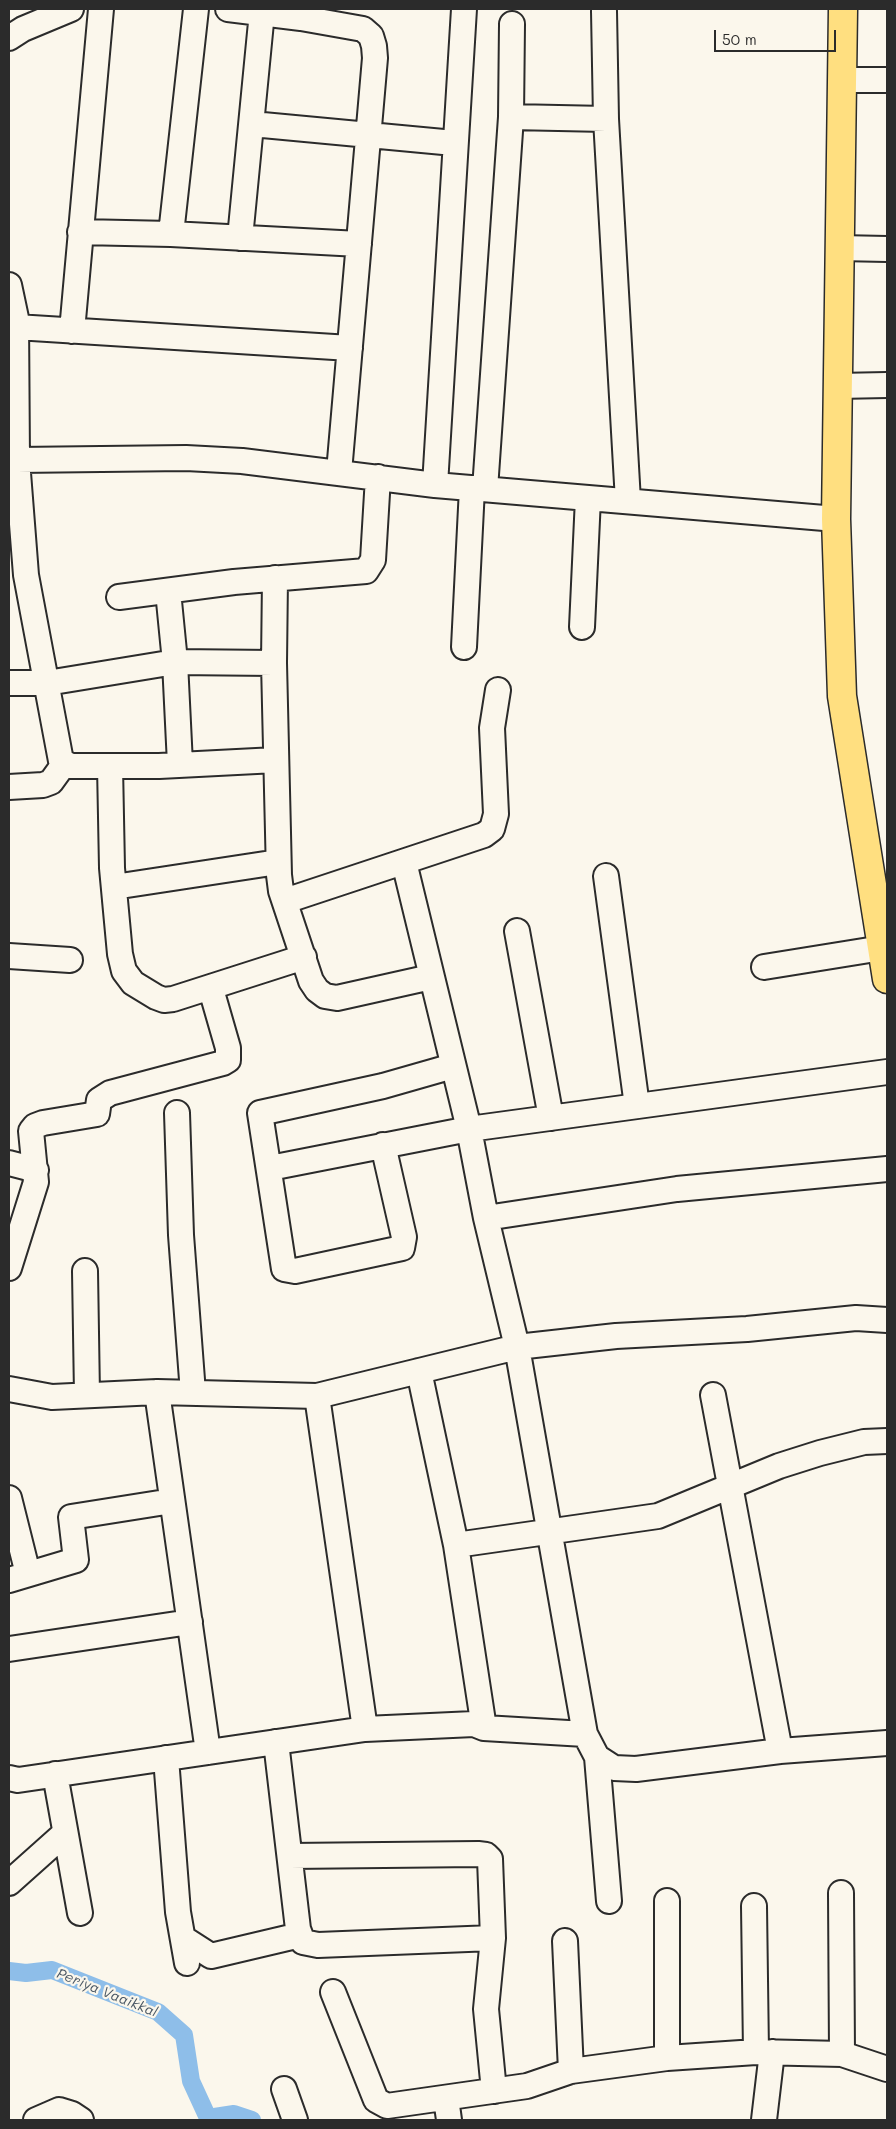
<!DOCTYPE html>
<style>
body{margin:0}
#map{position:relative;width:896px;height:2129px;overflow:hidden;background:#fbf7ec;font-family:Mali,sans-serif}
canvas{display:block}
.frame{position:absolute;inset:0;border:10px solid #2b2b2b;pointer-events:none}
.scale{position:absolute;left:714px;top:30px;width:122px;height:22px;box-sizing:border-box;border:2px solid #2b2b2b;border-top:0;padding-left:6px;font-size:15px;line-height:18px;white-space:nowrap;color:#2b2b2b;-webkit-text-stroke:4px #fbf7ec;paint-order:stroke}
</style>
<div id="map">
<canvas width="896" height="2129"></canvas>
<div class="frame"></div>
<div class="scale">50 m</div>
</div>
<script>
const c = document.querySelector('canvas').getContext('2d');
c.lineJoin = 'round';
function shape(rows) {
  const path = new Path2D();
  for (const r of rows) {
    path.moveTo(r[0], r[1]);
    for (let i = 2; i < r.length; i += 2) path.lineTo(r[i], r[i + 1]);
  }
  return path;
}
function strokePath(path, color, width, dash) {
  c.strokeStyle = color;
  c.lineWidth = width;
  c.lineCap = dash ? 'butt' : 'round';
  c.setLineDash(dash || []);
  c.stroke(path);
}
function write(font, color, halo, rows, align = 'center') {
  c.font = font + ' Mali,sans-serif';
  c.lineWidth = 4.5;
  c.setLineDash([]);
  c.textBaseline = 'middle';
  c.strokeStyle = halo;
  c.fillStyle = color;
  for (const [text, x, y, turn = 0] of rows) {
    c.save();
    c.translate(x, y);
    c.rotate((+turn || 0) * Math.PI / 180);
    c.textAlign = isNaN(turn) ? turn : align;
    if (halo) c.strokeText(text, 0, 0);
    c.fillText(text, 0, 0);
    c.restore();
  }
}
strokePath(shape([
 [9,1971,26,1973,52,1970,158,2012,184,2035,191,2081,208,2118,234,2114,252,2120]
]), '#8ebee9', 18);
const minor = shape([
 [228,9,301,18,302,9],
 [604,11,606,119],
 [301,18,363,29,371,36,374,46,375,58,339,472],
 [9,38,23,29,71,9],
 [843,80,887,80],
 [511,117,606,119,628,501],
 [252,124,454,143],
 [80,232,171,234,359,244],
 [171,234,196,9],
 [240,238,262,12],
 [839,248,887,249],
 [9,285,16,318,17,460,186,458,242,461,435,485,836,519],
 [16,327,350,348],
 [72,331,101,9],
 [837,386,887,385],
 [9,460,17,460,26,575,61,761,71,766,159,766,276,760],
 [435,485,464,9],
 [485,489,511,117,512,24],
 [275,578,274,663,279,875,281,891,311,981,317,990,325,996,337,998,431,977],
 [168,591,175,662,180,764],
 [119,597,234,582,366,571,373,560,378,477],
 [582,627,588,498],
 [464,647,472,488],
 [9,683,47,683,175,662,274,663],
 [110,766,112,868,120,954,124,971,133,983,156,997,164,1000,173,999,304,957],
 [9,787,43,785,51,782,64,764],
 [404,862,469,1129,486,1218,517,1347,585,1734],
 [606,876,637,1106],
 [114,887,278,862],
 [285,901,484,835,492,829,496,814,492,728,498,690],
 [517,931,551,1118],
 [9,956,70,960],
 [764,967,882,948],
 [177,1113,181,1235,193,1393],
 [383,1145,404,1237,402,1248,295,1271,284,1269,260,1113,383,1086,453,1066],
 [9,1163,36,1170],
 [270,1168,469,1129,887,1072],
 [486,1218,677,1189,887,1169],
 [9,1268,36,1182,31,1131,35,1126,43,1123,97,1114,99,1100,110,1093,223,1063,228,1060,228,1048,211,989],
 [85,1271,87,1395],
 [419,1371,456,1545,484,1728],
 [9,1389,52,1397,157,1392,317,1396,517,1347,616,1336,747,1329,856,1318,887,1320],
 [157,1392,208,1752],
 [713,1395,780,1751],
 [317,1396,365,1729],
 [9,1498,28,1574],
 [456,1545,658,1516,779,1466,820,1453,864,1442,887,1441],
 [9,1580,76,1560,71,1517,172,1501],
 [9,1649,190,1622],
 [276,1742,298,1929,303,1942,318,1945,493,1938],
 [597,1757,609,1901],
 [166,1758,178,1912,187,1963],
 [55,1774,80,1913],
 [9,1778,18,1780,365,1729,474,1724,484,1728,585,1734,597,1757,614,1768,636,1769,780,1751,887,1743],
 [290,1856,478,1854,486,1855,490,1859,493,1938,486,2009,494,2091],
 [9,1883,65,1833],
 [841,1893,842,2054],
 [754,1906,756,2052],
 [183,1938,211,1956,300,1935],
 [565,1941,571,2071],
 [333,1992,376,2100,387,2106,527,2086,571,2071,667,2058,756,2052,842,2054,887,2069],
 [667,2058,667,1901],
 [284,2089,295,2120],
 [446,2098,449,2120],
 [36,2120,59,2110,72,2114,81,2120],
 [764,2120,772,2052]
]);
const major = shape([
 [843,9,836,519,842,696,887,979]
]);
strokePath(minor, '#2b2b2b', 28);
strokePath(major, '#2b2b2b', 31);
strokePath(minor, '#fbf7ec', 24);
strokePath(major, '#ffdf80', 28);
write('italic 14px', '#495764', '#fbf7ec', [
 ["Periya Vaaikkal",107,1993,22]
]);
</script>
